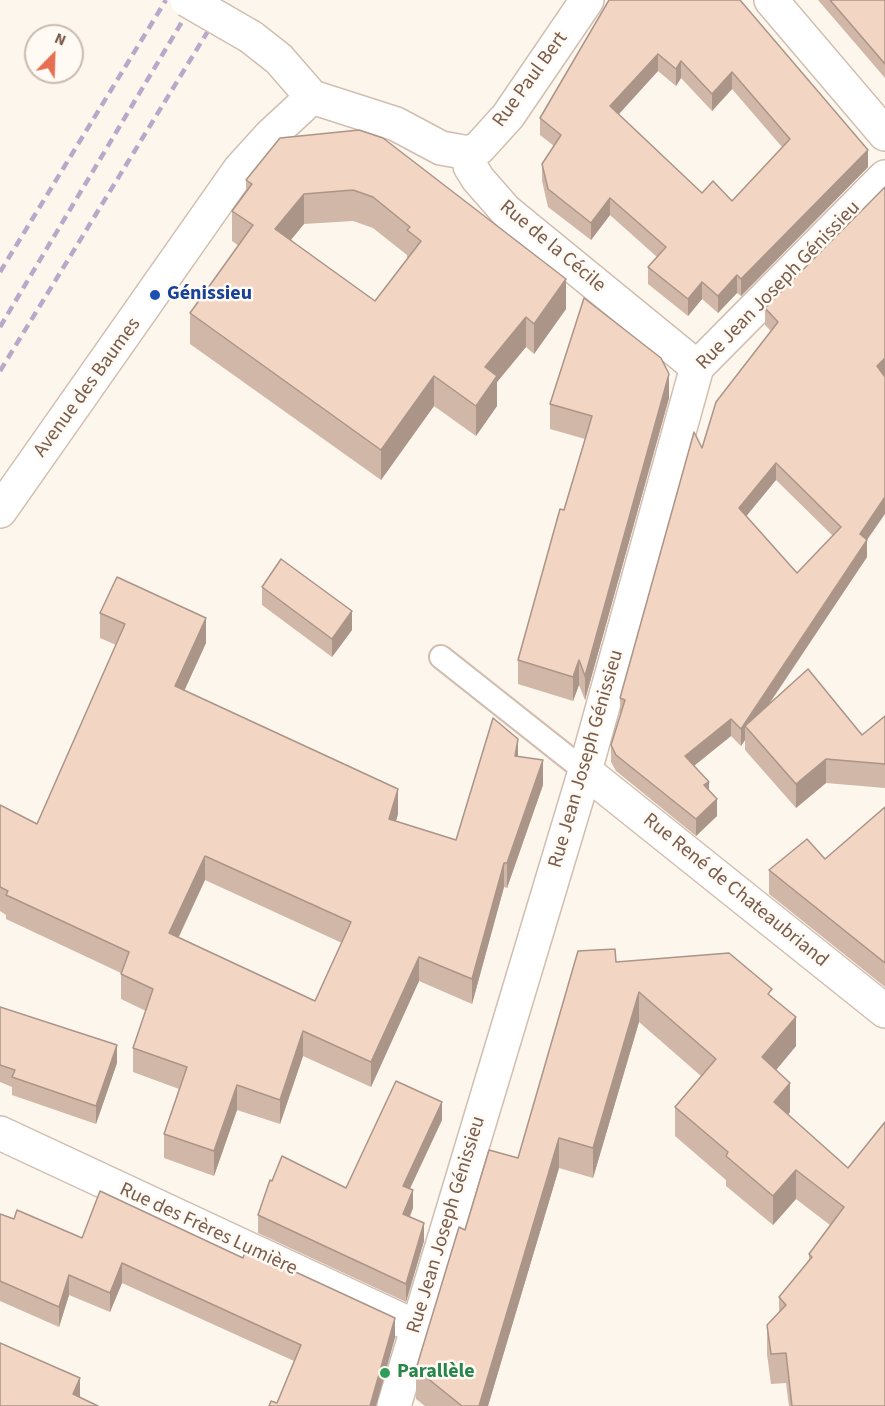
<!DOCTYPE html>
<meta charset="utf-8">
<style>
body{margin:0}
#map{position:relative;width:885px;height:1406px;overflow:hidden;background:#fdf6ec;font-family:"Source Sans 3",sans-serif}
canvas{display:block}
.north{position:absolute;left:24px;top:24px;width:60px;height:60px;box-sizing:border-box;background:#fffaf3;border:2px solid #cabbb1;border-radius:50%;rotate:23deg;font-size:16px;font-weight:700;line-height:24px;text-align:center;color:#7a5c4d}
.north::after{content:'';display:block;margin:auto;width:21px;height:27px;background:#e76f51;clip-path:polygon(50% 0,100% 100%,50% 72%,0 100%)}
</style>
<div id="map">
<canvas width="885" height="1406"></canvas>
<div class="north">N</div>
</div>
<script>
const c = document.querySelector('canvas').getContext('2d');
c.lineJoin = 'round';
function shape(rows) {
  const path = new Path2D();
  for (const r of rows) {
    path.moveTo(r[0], r[1]);
    for (let i = 2; i < r.length; i += 2) path.lineTo(r[i], r[i + 1]);
  }
  return path;
}
function strokePath(path, color, width, dash) {
  c.strokeStyle = color;
  c.lineWidth = width;
  c.lineCap = dash ? 'butt' : 'round';
  c.setLineDash(dash || []);
  c.stroke(path);
}
function fillPath(path, color) {
  c.fillStyle = color;
  c.fill(path, 'evenodd');
}
function write(font, color, halo, rows, align = 'center') {
  c.font = font + ' "Source Sans 3",sans-serif';
  c.lineWidth = 5;
  c.setLineDash([]);
  c.textBaseline = 'middle';
  c.strokeStyle = halo;
  c.fillStyle = color;
  for (const [text, x, y, turn = 0] of rows) {
    c.save();
    c.translate(x, y);
    c.rotate((+turn || 0) * Math.PI / 180);
    c.textAlign = isNaN(turn) ? turn : align;
    if (halo) c.strokeText(text, 0, 0);
    c.fillText(text, 0, 0);
    c.restore();
  }
}
const service = shape([
 [441,657,585,771]
]);
const minor = shape([
 [771,0,885,134],
 [469,153,470,166,478,179,506,211,697,367],
 [585,771,885,1011],
 [0,1133,416,1327],
 [394,1406,585,771,697,367,885,177]
]);
const tertiary = shape([
 [251,37,279,59,312,97],
 [312,97,396,124,441,148,469,153,479,148,508,116,587,0],
 [0,511,240,169,270,136,312,97]
]);
strokePath(service, '#d1beb0', 26);
strokePath(minor, '#d1beb0', 36);
strokePath(tertiary, '#d1beb0', 36);
strokePath(service, '#fff', 22);
strokePath(minor, '#fff', 33);
strokePath(tertiary, '#fff', 33);
strokePath(shape([
 [0,272,166,0],
 [0,327,195,0],
 [0,371,227,0]
]), '#b9a8c9', 4.5, [9, 6]);
const tertiaryBridge = shape([
 [187,0,251,37]
]);
strokePath(tertiaryBridge, '#d1beb0', 36, []);
strokePath(tertiaryBridge, '#fff', 33);
fillPath(shape([
 [740,0,868,167,741,296,737,293,718,313,702,299,688,316,648,284,648,267,657,257,610,215,591,240,548,207,542,181,542,164,554,146,540,135,540,118],
 [658,71,676,86,681,78,712,111,732,89,782,147,732,201,702,193,618,114],
 [818,0,885,0,885,78],
 [280,138,566,309,534,354,526,347,497,382,497,406,476,436,434,406,381,480,190,344,190,313,239,246,232,241,232,211,246,192,246,180],
 [353,221,373,228,407,255,407,259,375,301,291,240,304,224],
 [885,187,885,375,884,376,867,540,867,557,768,706,862,735,885,716,885,788,826,783,796,808,745,750,745,740,741,746,731,736,694,766,709,790,717,816,696,836,616,771,611,762,611,745,620,715,620,698,702,448,771,331,765,325,765,308],
 [776,480,833,536,797,573,746,516],
 [669,398,585,700,579,685,573,701,518,684,518,660,564,510,585,439,550,429,550,404],
 [262,587,352,630,332,657,262,605],
 [100,613,206,643,184,691,398,814,396,821,456,840,518,757,543,785,507,888,504,887,472,1004,419,981,371,1087,303,1056,280,1124,237,1110,214,1176,164,1158,164,1134,179,1089,133,1072,133,1048,146,1011,121,999,121,973,6,919,6,915,0,911,0,805,37,824,116,645,100,638],
 [205,880,342,943,315,1001,179,937],
 [885,807,885,987,769,894,769,870,825,859],
 [616,962,772,996,796,1046,776,1070,790,1112,788,1115,848,1168,885,1406,789,1406,786,1383,771,1384,767,1354,767,1325,779,1312,779,1297,809,1262,809,1254,830,1225,796,1199,773,1225,726,1186,726,1180,675,1136,675,1107,701,1076,639,1022,593,1178,559,1168,488,1406,425,1406,416,1399,416,1369,465,1230,518,1158],
 [0,1007,117,1063,96,1124,12,1095,12,1087,0,1082],
 [442,1120,410,1189,413,1208,410,1217,424,1241,406,1302,258,1233,258,1215,272,1181,346,1188],
 [0,1214,14,1219,82,1238,395,1338,277,1403,294,1361,122,1283,110,1312,69,1295,59,1327,0,1301]
]), '#d1b7a8');
fillPath(shape([
 [658,54,658,71,610,124,610,106],
 [681,61,681,78,676,86,676,69],
 [732,72,732,89,712,111,712,94],
 [868,150,868,167,741,296,741,279],
 [304,194,304,224,275,259,275,229],
 [610,198,610,215,591,240,591,223],
 [737,275,737,293,718,313,718,296],
 [566,279,566,309,534,354,534,324],
 [702,282,702,299,688,316,688,299],
 [526,317,526,347,497,382,497,406,476,436,476,406,485,367],
 [885,358,885,375,877,383,877,366],
 [669,374,669,398,585,700,585,676],
 [434,376,434,406,381,480,381,450],
 [776,463,776,480,739,525,739,508],
 [885,497,885,514,867,540,867,557,750,732,745,726,745,740,741,746,741,729,860,534],
 [352,611,352,630,332,657,332,639],
 [206,618,206,643,175,711,175,686],
 [579,660,579,685,573,701,573,677],
 [731,719,731,736,685,773,685,756],
 [518,739,518,763,515,756],
 [826,759,826,783,796,808,796,784],
 [543,760,543,785,507,888,507,863],
 [709,782,709,799,704,785],
 [398,789,398,814,389,844,389,819],
 [717,799,717,816,696,836,696,819],
 [205,856,205,880,169,957,169,933],
 [504,863,504,887,472,1004,472,979],
 [419,957,419,981,371,1087,371,1062],
 [639,992,639,1022,593,1178,593,1148],
 [796,1017,796,1046,762,1087,762,1057],
 [303,1031,303,1056,280,1124,280,1100],
 [117,1045,117,1063,96,1124,96,1106],
 [790,1083,790,1112,774,1132,774,1102],
 [237,1085,237,1110,214,1176,214,1151],
 [442,1102,442,1120,403,1203,403,1186],
 [559,1138,559,1168,488,1406,479,1406],
 [796,1170,796,1199,773,1225,773,1196],
 [413,1190,413,1208,403,1231,403,1214],
 [424,1223,424,1241,406,1302,406,1284],
 [122,1263,122,1283,110,1312,110,1293],
 [69,1275,69,1295,59,1327,59,1307],
 [395,1318,395,1338,376,1406,370,1406],
 [80,1378,80,1401,73,1394]
]), '#aa9588');
const building = shape([
 [609,0,740,0,868,150,741,279,737,275,718,296,702,282,688,299,648,267,666,247,610,198,591,223,548,189,542,164,561,135,540,118,609,0],
 [658,54,676,69,681,61,712,94,732,72,790,139,732,201,713,181,702,193,610,106,658,54],
 [830,0,885,0,885,64,830,0],
 [359,130,383,138,566,279,534,324,526,317,485,367,497,376,476,406,434,376,381,450,190,313,253,225,232,211,252,184,246,180,280,138,359,130],
 [353,190,373,197,410,227,407,230,421,241,375,301,275,229,304,194,353,190],
 [885,187,885,358,877,366,885,377,885,497,860,534,867,540,741,729,731,719,685,756,709,782,704,785,717,799,696,819,616,755,611,745,625,700,620,698,694,432,702,448,716,402,778,322,765,308,885,187],
 [776,463,841,527,797,573,739,508,776,463],
 [584,298,661,358,669,374,585,676,579,660,573,677,518,660,560,509,564,510,592,416,550,404,584,298],
 [281,559,352,611,332,639,262,587,281,559],
 [117,577,206,618,175,686,398,789,389,819,456,840,493,718,518,739,515,756,543,760,507,863,504,863,472,979,419,957,371,1062,303,1031,280,1100,237,1085,214,1151,164,1134,187,1067,133,1048,153,989,121,974,129,952,6,895,8,891,0,887,0,805,37,824,125,624,100,613,117,577],
 [205,856,351,922,315,1001,169,933,205,856],
 [808,669,862,735,885,716,885,764,826,759,796,784,745,726,808,669],
 [885,807,885,963,769,870,807,839,825,859,885,807],
 [615,949,616,962,729,953,772,989,768,994,796,1017,762,1057,790,1083,774,1102,848,1168,885,1122,885,1406,792,1406,786,1353,771,1354,767,1325,786,1305,779,1297,812,1257,809,1254,844,1207,796,1170,773,1196,726,1156,728,1152,675,1107,716,1059,639,992,593,1148,559,1138,479,1406,462,1406,416,1369,459,1227,465,1230,489,1150,518,1158,578,951,615,949],
 [0,1007,117,1045,96,1106,12,1077,15,1070,0,1065,0,1007],
 [396,1081,442,1102,403,1186,413,1190,403,1214,424,1223,406,1284,258,1215,270,1180,272,1181,282,1156,346,1188,396,1081],
 [100,1191,243,1258,246,1249,395,1318,370,1406,269,1406,271,1401,277,1403,301,1345,122,1263,110,1293,69,1275,59,1307,0,1281,0,1214,14,1219,17,1210,82,1238,100,1191],
 [0,1343,80,1378,73,1394,98,1406,0,1406,0,1343]
]);
fillPath(building, '#f3d5c3');
strokePath(building, '#aa9588', 1.5);
for (const [x, y, r, color] of [
 [155,295,6,"#1a4fb4"],
 [385,1373,6,"#2e9e5b"]
]) {
  const dot = new Path2D();
  dot.arc(x, y, r, 0, 2 * Math.PI);
  c.fillStyle = color;
  c.fill(dot);
  strokePath(dot, '#fffaf3', 2);
}
write('20px', '#7a5c4d', '#fffaf3', [
 ["Rue Paul Bert",531,80,-54],
 ["Rue de la Cécile",552,247,40],
 ["Rue Jean Joseph Génissieu",779,286,-46],
 ["Avenue des Baumes",88,388,-54],
 ["Rue Jean Joseph Génissieu",587,759,-74],
 ["Rue René de Chateaubriand",735,891,39],
 ["Rue Jean Joseph Génissieu",447,1225,-73],
 ["Rue des Frères Lumière",208,1230,25]
]);
write('bold 20px', '#164399', '#fffaf3', [
 ["Génissieu",167,295]
], 'left');
write('bold 20px', '#27864d', '#fffaf3', [
 ["Parallèle",397,1373]
], 'left');
</script>
